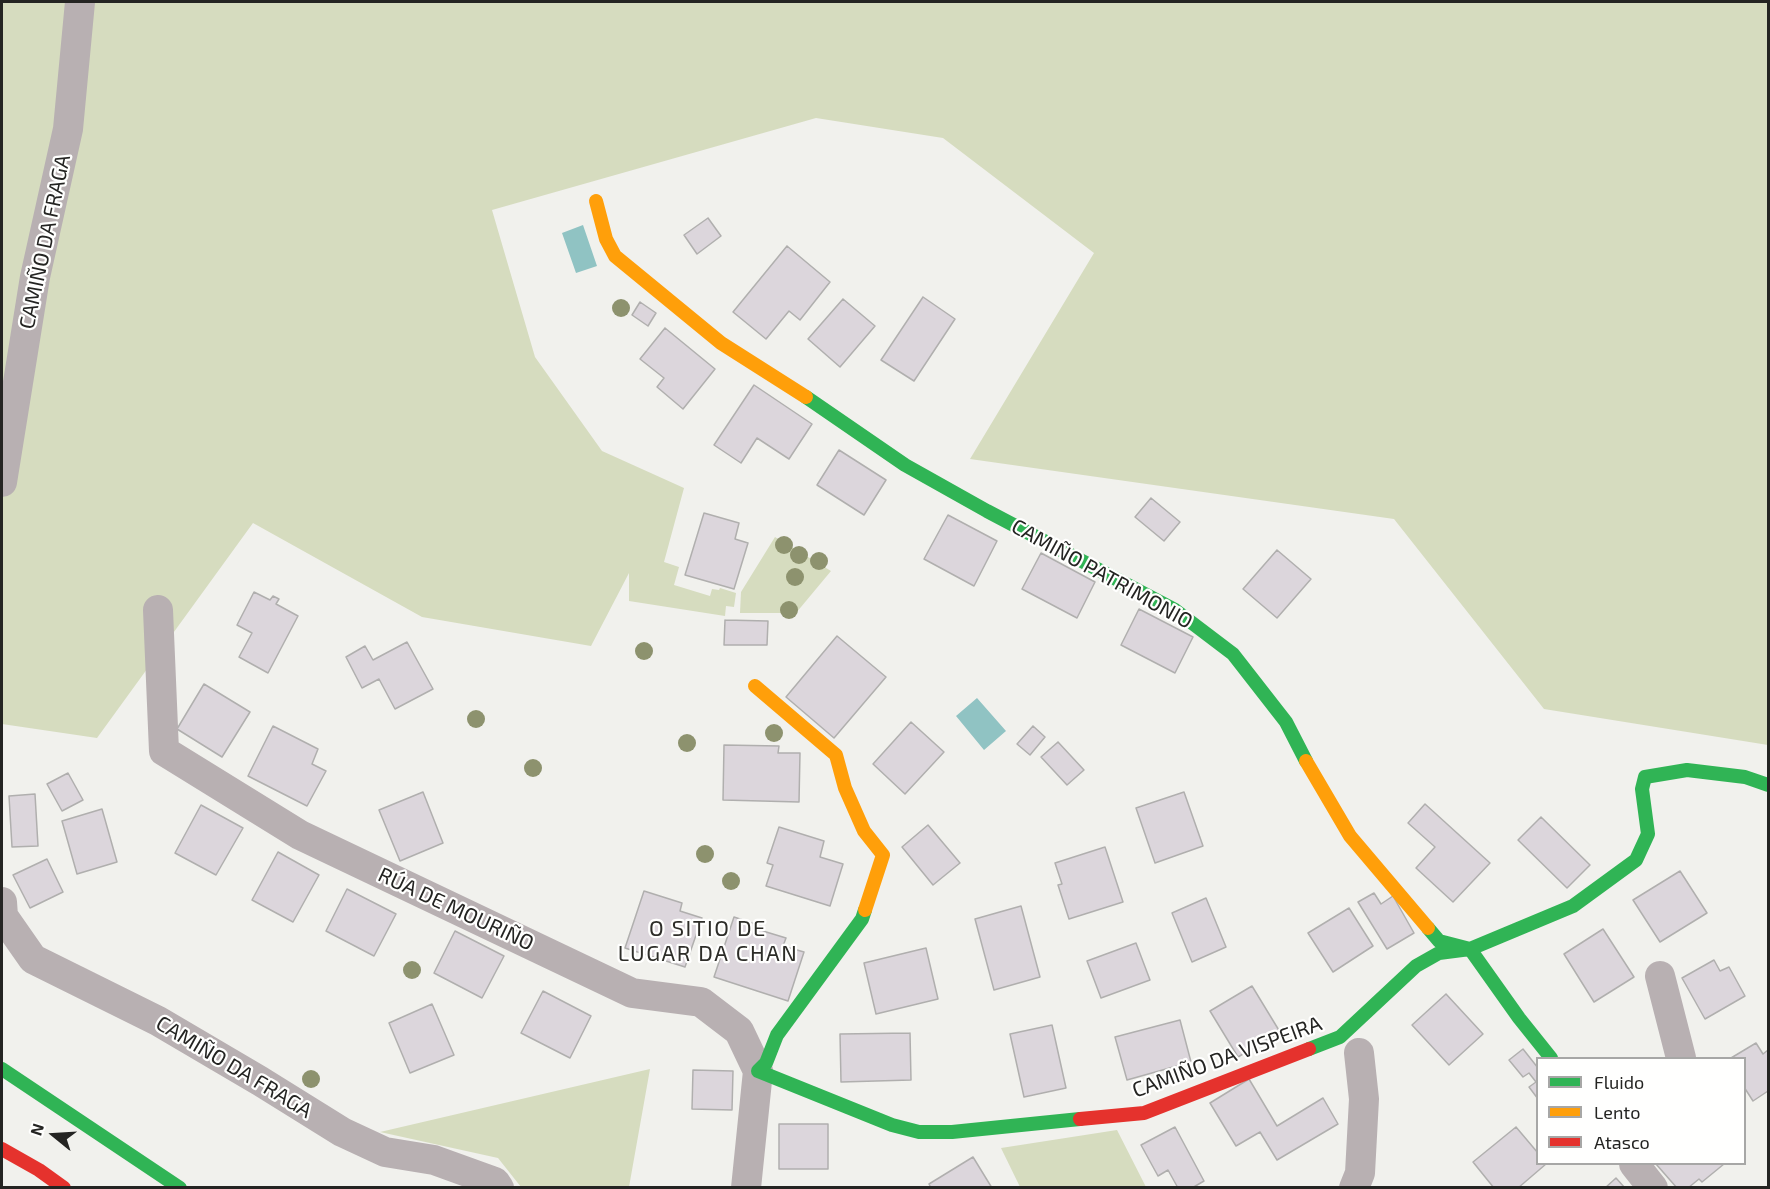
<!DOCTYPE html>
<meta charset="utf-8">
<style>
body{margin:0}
#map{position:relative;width:1770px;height:1189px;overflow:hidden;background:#f1f1ed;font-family:"Exo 2",sans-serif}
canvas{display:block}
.frame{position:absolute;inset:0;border:3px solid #242422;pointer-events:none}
.legend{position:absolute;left:1536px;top:1057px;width:210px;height:108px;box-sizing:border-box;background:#fffffe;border:2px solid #a7a7a6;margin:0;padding:8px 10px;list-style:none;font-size:18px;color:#242422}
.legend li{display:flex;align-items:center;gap:12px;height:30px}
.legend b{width:30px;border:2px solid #a7a7a6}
.north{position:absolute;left:24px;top:1105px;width:60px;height:60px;-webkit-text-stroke:4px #fffffe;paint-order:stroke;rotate:288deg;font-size:16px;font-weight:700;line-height:24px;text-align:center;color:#242422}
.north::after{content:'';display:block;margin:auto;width:21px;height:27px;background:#242422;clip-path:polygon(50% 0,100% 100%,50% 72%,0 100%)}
</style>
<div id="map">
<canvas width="1770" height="1189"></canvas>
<div class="frame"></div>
<ul class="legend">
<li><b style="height:8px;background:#30b455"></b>Fluido</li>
<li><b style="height:8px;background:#ff9f0a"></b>Lento</li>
<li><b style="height:8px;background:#e5322d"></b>Atasco</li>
</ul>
<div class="north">N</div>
</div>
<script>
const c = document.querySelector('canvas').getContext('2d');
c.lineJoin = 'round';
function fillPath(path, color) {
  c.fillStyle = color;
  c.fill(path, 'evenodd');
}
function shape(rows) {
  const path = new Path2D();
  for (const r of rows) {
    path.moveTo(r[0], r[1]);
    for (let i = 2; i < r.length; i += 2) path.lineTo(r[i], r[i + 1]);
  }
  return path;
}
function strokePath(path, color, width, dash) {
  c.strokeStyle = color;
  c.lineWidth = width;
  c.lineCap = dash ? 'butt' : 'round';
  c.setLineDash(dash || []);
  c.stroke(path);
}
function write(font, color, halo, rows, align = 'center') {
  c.font = font + ' "Exo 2",sans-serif';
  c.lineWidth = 4.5;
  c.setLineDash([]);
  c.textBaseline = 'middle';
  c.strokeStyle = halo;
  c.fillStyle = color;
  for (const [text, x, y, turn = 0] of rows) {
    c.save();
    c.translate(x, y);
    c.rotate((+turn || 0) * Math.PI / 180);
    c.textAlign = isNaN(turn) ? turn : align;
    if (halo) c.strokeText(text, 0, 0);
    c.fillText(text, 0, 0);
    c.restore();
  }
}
fillPath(shape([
 [2,2,1768,2,1768,745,1544,709,1394,519,970,459,1094,253,943,138,816,118,492,210,535,357,602,451,684,488,664,562,679,567,674,585,710,596,712,589,719,590,720,588,736,593,734,607,726,606,725,616,629,601,629,573,591,646,422,617,253,523,97,738,2,724],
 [775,537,831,571,796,613,740,613,741,592],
 [650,1069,629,1187,521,1187,498,1158,380,1132],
 [1117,1130,1146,1187,1020,1187,1001,1148]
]), '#d6dcbf');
fillPath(shape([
 [583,225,597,266,576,273,562,233],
 [977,698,1006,731,984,750,956,716]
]), '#90c3c3');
const building = shape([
 [708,218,721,236,697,254,684,235,708,218],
 [787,246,830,282,800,320,789,311,766,339,733,312,787,246],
 [923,297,955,319,914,381,881,360,923,297],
 [843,299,875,326,840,367,808,339,843,299],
 [640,302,656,313,648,326,632,315,640,302],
 [665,328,715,369,683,409,657,387,664,378,640,359,665,328],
 [754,385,812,424,789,459,757,438,741,463,714,445,754,385],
 [839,450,886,480,864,515,817,485,839,450],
 [1151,498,1180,522,1164,541,1135,517,1151,498],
 [704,513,739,523,735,539,748,543,734,589,685,575,704,513],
 [948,515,997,541,974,586,924,559,948,515],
 [1277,550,1311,579,1277,618,1243,589,1277,550],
 [1041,553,1095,582,1077,618,1022,589,1041,553],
 [254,592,270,600,273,596,279,599,276,604,298,616,268,673,239,657,252,633,237,625,254,592],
 [1139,609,1193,637,1175,673,1121,645,1139,609],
 [725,620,768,621,767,645,724,645,725,620],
 [837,636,886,677,834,738,786,697,837,636],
 [407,642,433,689,395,709,379,679,362,688,346,657,365,646,373,660,407,642],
 [204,684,250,712,222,757,177,729,204,684],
 [911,722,944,752,905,794,873,764,911,722],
 [273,726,318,749,312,764,326,771,307,806,248,776,273,726],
 [1033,726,1045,737,1030,755,1017,744,1033,726],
 [1058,742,1084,770,1067,785,1041,757,1058,742],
 [724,745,779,746,778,753,800,753,799,802,723,800,724,745],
 [68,773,83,800,62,811,47,784,68,773],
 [423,792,443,843,400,861,379,810,423,792],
 [1184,792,1203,846,1155,863,1136,808,1184,792],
 [35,794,38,846,12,847,9,796,35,794],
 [1425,804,1490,863,1453,902,1416,868,1435,847,1408,823,1425,804],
 [201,805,243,828,216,875,175,853,201,805],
 [102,809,117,862,77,874,62,821,102,809],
 [1541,817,1590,865,1567,888,1518,840,1541,817],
 [928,825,960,863,933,885,902,847,928,825],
 [779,827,824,841,820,857,843,864,830,906,766,886,773,865,767,863,779,827],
 [1105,847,1123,902,1069,919,1058,885,1062,884,1055,863,1105,847],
 [278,852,319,875,293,922,252,900,278,852],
 [47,859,63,892,30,908,13,875,47,859],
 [1680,871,1707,913,1660,942,1633,900,1680,871],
 [347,889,396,914,374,956,326,931,347,889],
 [644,891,682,903,680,911,702,918,685,967,625,948,644,891],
 [1374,893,1381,904,1393,896,1414,933,1387,949,1358,902,1374,893],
 [1206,898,1226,947,1192,962,1172,913,1206,898],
 [1021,906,1040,977,994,990,975,919,1021,906],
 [1349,908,1373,946,1333,972,1308,933,1349,908],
 [734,917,764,927,763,931,786,938,783,946,804,952,788,1001,714,977,734,917],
 [1603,929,1634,977,1594,1002,1564,954,1603,929],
 [455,931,504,956,482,998,434,973,455,931],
 [1136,943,1150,980,1101,998,1087,961,1136,943],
 [926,948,938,999,876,1014,864,963,926,948],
 [1714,960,1720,971,1729,967,1745,996,1705,1019,1682,978,1714,960],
 [1252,986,1280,1032,1238,1057,1210,1011,1252,986],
 [543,991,591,1016,570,1058,521,1033,543,991],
 [1446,994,1483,1034,1449,1065,1412,1025,1446,994],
 [432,1004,454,1055,410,1073,389,1023,432,1004],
 [1180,1020,1191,1062,1127,1080,1115,1037,1180,1020],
 [1052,1025,1066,1088,1024,1097,1010,1034,1052,1025],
 [910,1033,911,1080,841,1082,840,1034,910,1033],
 [1756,1043,1763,1054,1768,1050,1768,1091,1753,1101,1744,1087,1744,1058,1731,1058,1756,1043],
 [1523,1049,1538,1068,1538,1099,1529,1087,1536,1082,1529,1073,1523,1077,1509,1060,1523,1049],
 [693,1070,733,1071,732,1110,692,1109,693,1070],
 [1249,1079,1277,1126,1323,1098,1338,1124,1277,1160,1260,1132,1236,1146,1210,1103,1249,1079],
 [779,1124,828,1124,828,1169,779,1169,779,1124],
 [1175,1127,1204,1181,1192,1188,1178,1188,1168,1170,1158,1176,1141,1145,1175,1127],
 [1516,1127,1538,1153,1538,1164,1546,1164,1518,1188,1494,1188,1473,1162,1516,1127],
 [973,1157,992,1188,931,1188,929,1184,973,1157],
 [1656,1164,1724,1164,1702,1182,1699,1179,1688,1188,1677,1188,1656,1164],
 [1616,1178,1625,1188,1605,1188,1616,1178]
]);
fillPath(building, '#dcd6dc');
strokePath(building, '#b0afae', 1.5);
strokePath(shape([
 [2,482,35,277,68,129,80,2],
 [158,610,164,751,300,835,632,993,701,1002,739,1031,758,1071,746,1188],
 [2,902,3,916,33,959,158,1021,260,1081,342,1132,385,1152,434,1160,495,1182,499,1188],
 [1660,976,1681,1058],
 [1634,1164,1653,1188],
 [1354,1188,1360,1173,1364,1099,1359,1053]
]), '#b8b0b2', 30);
strokePath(shape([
 [806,397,905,465,987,511,1175,610,1233,654,1286,722,1306,761],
 [865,910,862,919,777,1035,766,1063,758,1071,892,1125,919,1132,952,1132,1080,1119],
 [1428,928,1439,941,1470,949,1519,1018,1551,1058],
 [1309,1049,1340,1037,1416,966,1439,953,1470,949,1573,906,1636,860,1648,834,1642,789,1645,777,1687,770,1745,777,1768,785],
 [2,1069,180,1188]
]), '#30b455', 14);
strokePath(shape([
 [596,201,606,239,615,256,721,343,806,397],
 [755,686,836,755,845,788,864,831,883,855,865,910],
 [1306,761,1350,836,1428,928]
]), '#ff9f0a', 14);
strokePath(shape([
 [1080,1119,1144,1113,1309,1049],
 [2,1149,39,1170,64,1188]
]), '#e5322d', 14);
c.fillStyle = '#8d926e';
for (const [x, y] of [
 [621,308],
 [784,545],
 [799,555],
 [819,561],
 [795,577],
 [789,610],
 [644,651],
 [476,719],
 [774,733],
 [687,743],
 [533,768],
 [705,854],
 [731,881],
 [412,970],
 [311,1079]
]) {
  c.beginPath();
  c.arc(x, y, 9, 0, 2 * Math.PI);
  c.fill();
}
write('21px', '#242422', '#fffffe', [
 ["CAMIÑO DA FRAGA",45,242,-78],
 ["CAMIÑO PATRIMONIO",1102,574,29],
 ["RÚA DE MOURIÑO",456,909,25],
 ["CAMIÑO DA VISPEIRA",1227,1057,-20],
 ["CAMIÑO DA FRAGA",234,1067,31]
]);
c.letterSpacing = '1.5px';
write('22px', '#2d2d28', '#fffffe', [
 ["O SITIO DE",708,929],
 ["LUGAR DA CHAN",708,954]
]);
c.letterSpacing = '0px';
</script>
